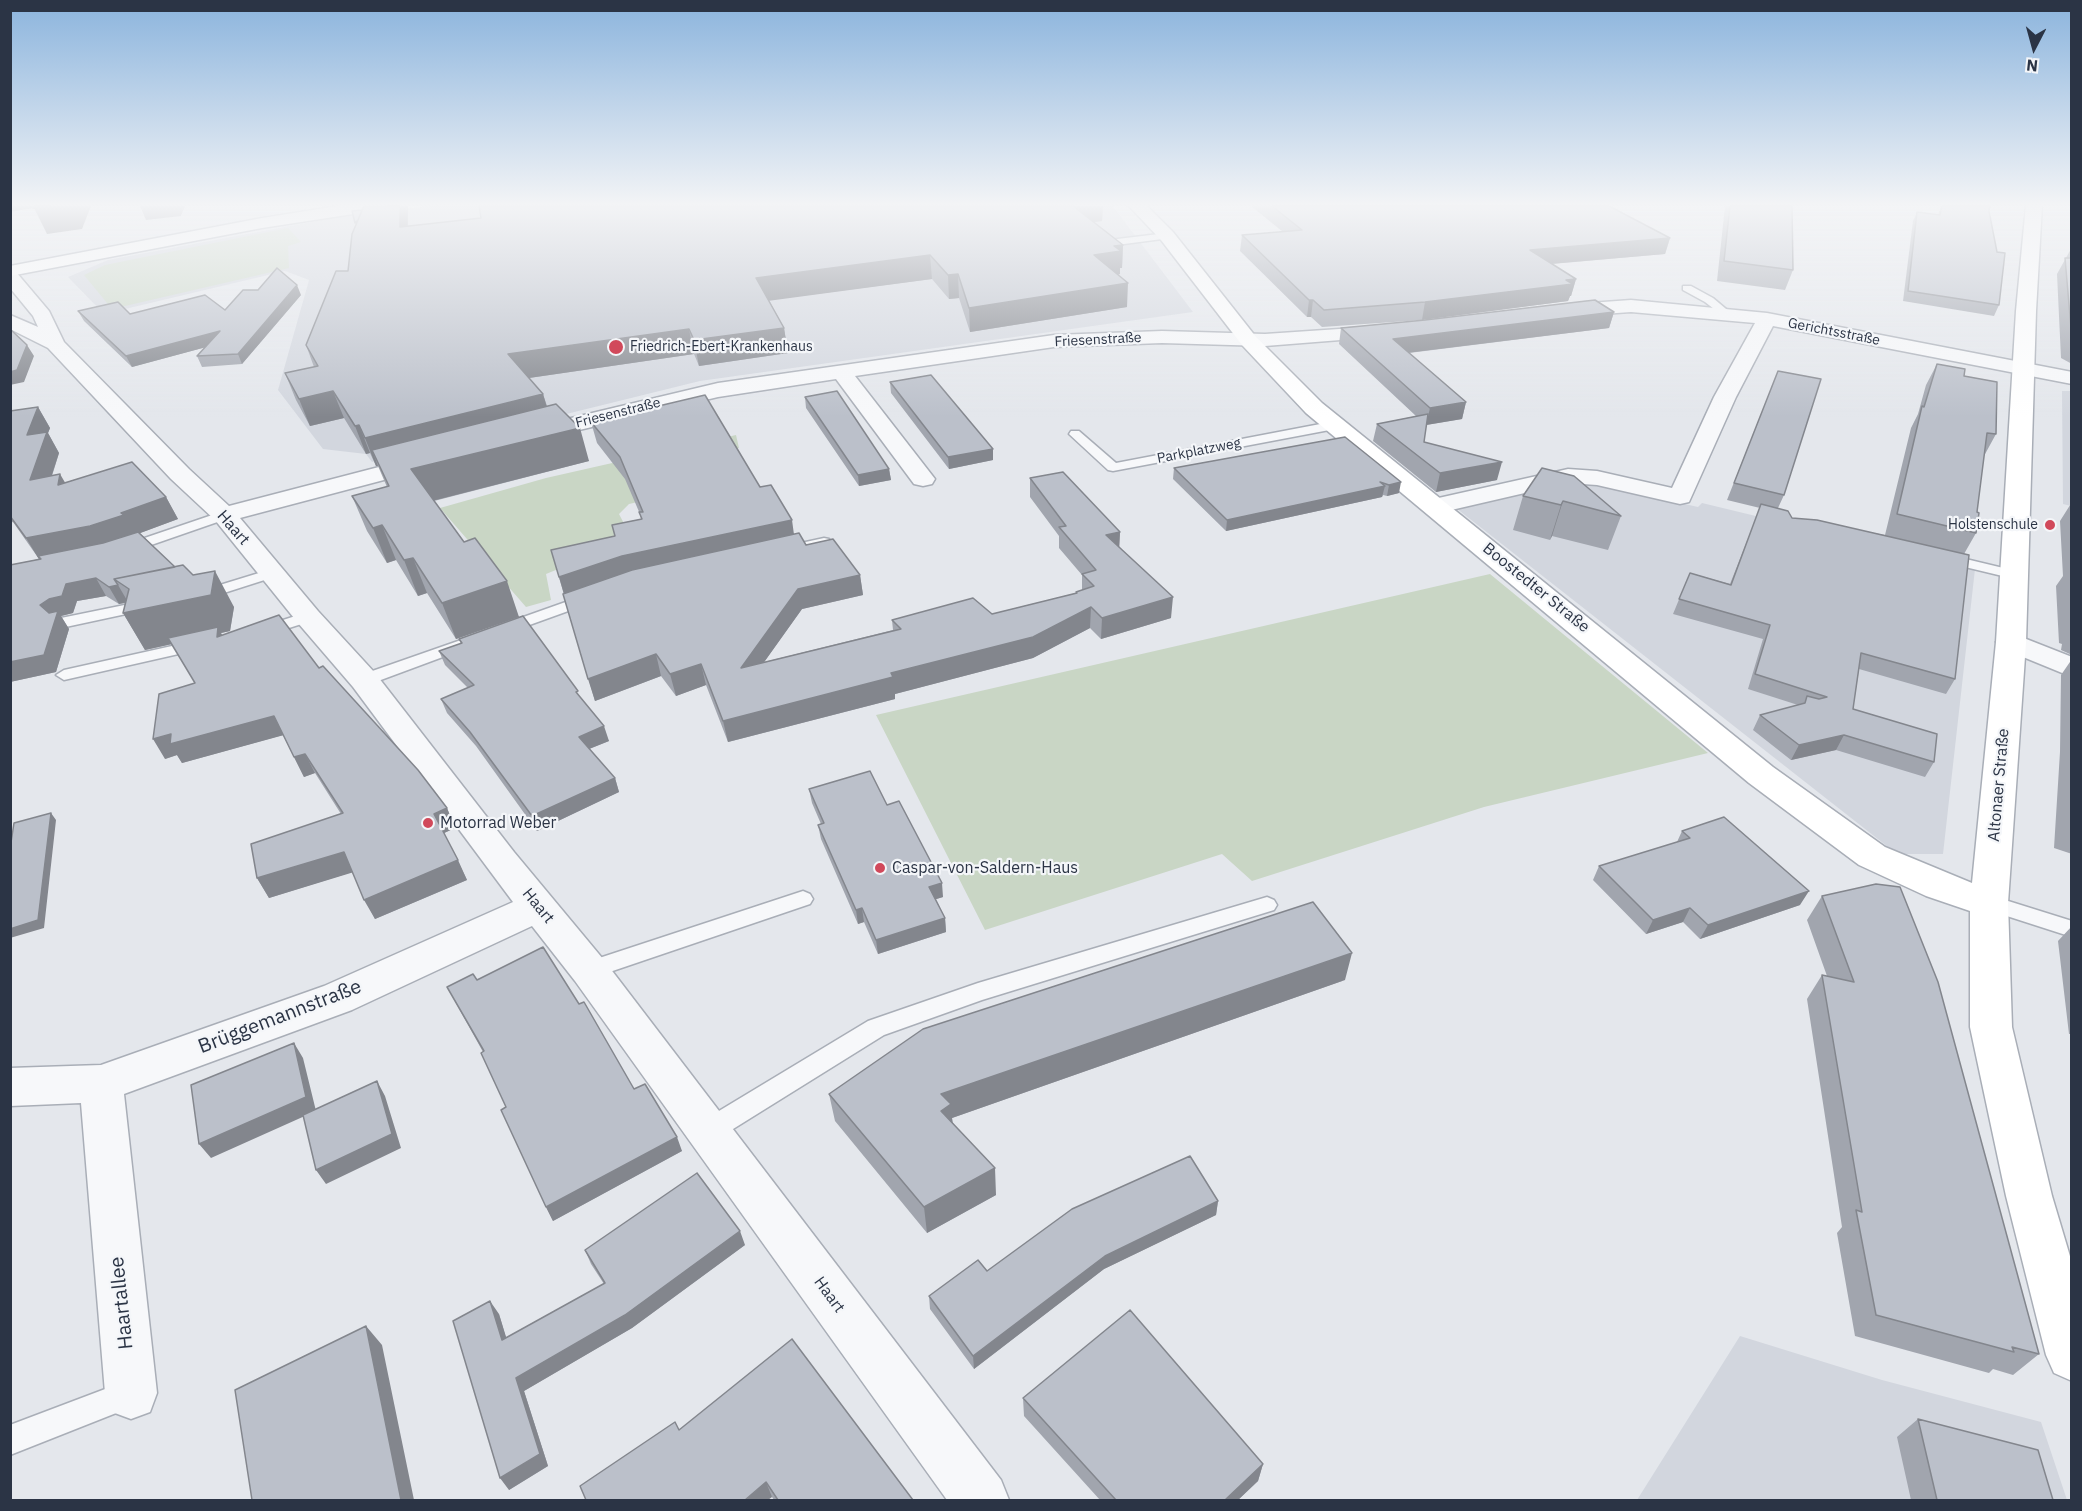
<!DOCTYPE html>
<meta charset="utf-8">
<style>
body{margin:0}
#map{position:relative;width:2082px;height:1511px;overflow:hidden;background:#e4e7ec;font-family:"IBM Plex Sans",sans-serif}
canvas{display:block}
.frame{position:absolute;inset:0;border:12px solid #2b3445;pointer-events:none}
.north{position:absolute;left:2004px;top:18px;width:60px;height:60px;-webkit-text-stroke:4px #f4f6f9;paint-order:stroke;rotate:186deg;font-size:16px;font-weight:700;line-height:24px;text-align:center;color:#2b3445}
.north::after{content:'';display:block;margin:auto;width:21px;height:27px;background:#2b3445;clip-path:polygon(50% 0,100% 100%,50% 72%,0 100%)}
</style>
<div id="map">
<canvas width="2082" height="1511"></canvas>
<div class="frame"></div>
<div class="north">N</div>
</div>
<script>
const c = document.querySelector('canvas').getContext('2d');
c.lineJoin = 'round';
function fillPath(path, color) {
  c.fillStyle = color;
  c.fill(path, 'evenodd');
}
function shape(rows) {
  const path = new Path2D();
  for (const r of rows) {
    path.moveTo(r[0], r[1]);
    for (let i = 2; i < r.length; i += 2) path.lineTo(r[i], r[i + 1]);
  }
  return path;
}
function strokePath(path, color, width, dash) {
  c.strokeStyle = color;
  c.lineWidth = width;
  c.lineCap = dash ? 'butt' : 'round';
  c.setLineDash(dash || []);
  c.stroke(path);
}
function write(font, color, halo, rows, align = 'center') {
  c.font = font + ' "IBM Plex Sans",sans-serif';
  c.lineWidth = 4.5;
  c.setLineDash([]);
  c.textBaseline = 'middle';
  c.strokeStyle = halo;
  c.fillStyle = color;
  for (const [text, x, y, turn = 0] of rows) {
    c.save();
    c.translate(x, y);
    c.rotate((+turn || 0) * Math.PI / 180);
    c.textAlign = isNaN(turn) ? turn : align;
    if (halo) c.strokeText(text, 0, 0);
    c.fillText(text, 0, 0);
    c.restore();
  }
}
fillPath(shape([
 [439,205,1112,205,1193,312,700,381,372,462,366,454,323,449,278,390,309,280,285,271,104,314,68,277,108,260,343,216],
 [2062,391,2071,391,2071,506,2063,504],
 [1570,483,1595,484,1698,507,1702,503,1975,569,1943,854,1897,854,1456,508],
 [1740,1336,1882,1380,2041,1422,2067,1500,1637,1500]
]), '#d2d6de');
fillPath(shape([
 [288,228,301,242,288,246,289,268,112,309,84,275,105,265],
 [736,435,739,448,721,453,683,492,629,504,619,514,632,539,546,574,551,600,526,607,440,508,546,478],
 [1490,574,1708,753,1484,807,1252,881,1222,854,985,930,876,715]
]), '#c9d6c5');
const lane = shape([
 [1167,233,1170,234,1170,238,1101,247,1096,244,1101,241,1167,233],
 [1683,286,1691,286,1713,298,1732,314,1723,316,1705,302,1683,290,1683,286],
 [1336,421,1342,425,1340,428,1113,471,1108,470,1069,434,1071,431,1079,431,1116,463,1336,421],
 [224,511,229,512,231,515,229,518,131,552,121,552,119,549,121,546,224,511],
 [824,538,829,539,831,542,829,545,783,555,776,551,778,548,824,538],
 [1945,554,2020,572,2022,575,2015,579,1940,561,1938,558,1945,554],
 [272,569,277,570,279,573,277,576,202,600,194,595,197,592,272,569],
 [591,593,599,598,596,601,510,632,498,632,496,629,498,626,591,593],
 [149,600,154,602,157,605,154,608,61,628,53,623,61,618,149,600],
 [308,612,314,614,316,617,314,620,264,636,256,631,258,628,308,612],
 [199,640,205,642,207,645,205,648,64,680,56,675,64,670,199,640],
 [461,640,467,642,469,645,467,648,370,684,364,685,358,684,356,680,358,676,461,640],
 [803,891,810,894,813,899,810,904,589,979,581,976,578,970,581,964,803,891],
 [1989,895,2072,921,2072,937,1982,908,1979,903,1982,898,1989,895],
 [1267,897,1274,900,1277,905,1274,910,982,1000,884,1035,717,1139,708,1142,699,1139,696,1131,699,1123,868,1021,978,983,1267,897],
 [129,1380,139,1384,143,1394,139,1404,10,1455,10,1425,129,1380]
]);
const street = shape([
 [10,271,16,272,49,311,64,342,189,469,229,506,425,455,433,457,437,462,433,467,240,518,318,611,375,673,514,852,603,959,1001,1480,1009,1500,947,1500,575,981,532,926,352,1010,124,1094,157,1393,150,1412,131,1419,112,1412,105,1393,81,1103,10,1106,10,1068,101,1065,324,986,513,902,353,687,298,623,215,520,171,479,48,348,10,329,10,315,38,327,33,316,10,288,10,271],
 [1631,300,1767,313,2072,372,2072,384,1773,326,1736,397,1689,502,1680,504,1597,485,1568,483,1434,514,1425,511,1421,506,1425,501,1568,469,1597,471,1672,488,1714,397,1755,323,1631,312,1561,317,1554,315,1551,311,1554,307,1561,305,1631,300],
 [1384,326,1391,328,1394,332,1391,336,1265,346,1162,343,1054,347,855,376,935,479,932,484,923,486,914,484,836,379,718,397,533,441,525,439,521,434,525,429,718,383,1054,335,1162,331,1265,334,1384,326],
 [2011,633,2072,657,2072,677,2001,648,1996,642,2001,636,2011,633]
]);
const secondary = shape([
 [344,205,387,205,379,210,262,228,10,276,10,266,262,218,344,205],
 [1128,205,1146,205,1173,232,1256,337,1322,403,1773,767,1885,847,1972,883,1996,642,2016,311,2026,205,2042,205,2036,311,2026,642,2008,903,2012,1027,2052,1196,2072,1263,2072,1381,2054,1373,2046,1355,2006,1196,1970,1027,1970,911,1926,896,1859,865,1749,783,1306,413,1242,345,1161,240,1128,205]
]);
strokePath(lane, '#a9aeb7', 3);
strokePath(street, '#a9aeb7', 3);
strokePath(secondary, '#a9aeb7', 3);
fillPath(lane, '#f7f8fa');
fillPath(street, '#f7f8fa');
fillPath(secondary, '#fff');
fillPath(shape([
 [364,206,408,206,408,226,481,218,479,206,1103,206,1102,221,1094,222,1123,245,1122,268,1120,268,1120,274,1118,275,1127,307,970,332,959,298,949,299,932,279,769,300,784,328,788,353,699,366,694,354,529,378,543,394,547,406,589,461,434,501,519,617,456,639,427,593,418,596,396,560,387,563,367,531,352,496,387,487,378,466,376,466,370,453,366,454,344,418,310,426,296,400,285,373,314,367,306,345,348,271],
 [1251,206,1609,206,1670,238,1665,254,1552,264,1576,279,1571,296,1570,296,1568,301,1422,320,1322,327,1311,317,1307,317,1240,251,1242,235,1283,232],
 [1725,206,1792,206,1793,270,1785,290,1717,281],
 [1941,206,1990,206,1989,211,1999,305,1994,316,1903,301,1913,221,1917,212,1938,215],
 [2072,247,2072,364,2061,358,2057,274],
 [301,295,242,364,202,367,197,356,206,347,132,367,84,321,78,311,130,314,225,310],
 [1614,312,1609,328,1409,353,1466,402,1462,419,1426,425,1424,442,1497,480,1436,492,1373,441,1377,424,1416,416,1339,344,1341,328],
 [1937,364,1964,376,1996,434,1984,456,1977,512,1976,533,1964,554,1955,679,1946,694,1859,669,1853,709,1934,762,1925,777,1836,750,1791,760,1753,730,1760,715,1798,705,1748,689,1763,639,1673,614,1690,573,1730,584,1760,508,1727,500,1778,371,1784,495,1778,508,1792,518,1885,535,1911,428,1918,414,1926,385],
 [890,382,993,460,949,469,891,393],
 [805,397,889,469,891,480,859,486,806,408],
 [38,407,50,428,48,433,59,453,52,476,65,483,166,497,178,519,140,533,175,567,193,575,234,607,230,631,221,633,222,635,319,668,447,808,455,828,444,833,467,880,375,919,352,872,269,898,257,878,341,814,315,773,304,777,283,735,182,763,177,755,165,759,195,683,172,644,145,650,123,613,126,603,119,604,106,596,77,601,73,613,61,616,69,629,56,672,10,682,10,565,39,559,13,522,10,523,10,411],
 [591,422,760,487,794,534,806,545,860,575,863,595,802,609,764,662,893,630,892,620,992,614,1076,593,1076,592,1082,590,1082,575,1059,548,1059,536,1030,497,1030,478,1120,532,1119,547,1171,618,1101,639,1090,628,1033,658,895,694,895,699,728,742,706,685,676,696,661,676,595,701,551,550,615,536,612,525,641,519,640,514,625,479,597,443],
 [1345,437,1399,493,1387,496,1383,495,1382,497,1226,531,1173,479,1174,468],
 [1542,468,1621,516,1608,550,1552,536,1550,540,1513,530,1523,496],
 [2072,502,2072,655,2061,650,2062,644,2059,643,2056,586,2063,576,2060,521],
 [459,639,581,699,609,741,589,749,615,778,619,792,537,831,476,746,447,713,441,699,468,688,445,665,439,651,461,644],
 [2072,659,2072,854,2054,848,2060,752,2061,675],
 [809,789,887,805,943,897,936,899,945,918,946,932,878,954,864,922,858,924,821,839,818,825,821,824,812,803],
 [1682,831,1800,905,1700,939,1683,922,1646,934,1593,880,1599,866,1677,842],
 [1822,896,2039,1354,2013,1375,1993,1369,1989,1373,1855,1336,1837,1233,1842,1227,1807,999,1822,975,1827,976,1807,920],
 [2072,926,2072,1034,2069,1034,2058,941],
 [477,980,634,1089,682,1151,553,1221,546,1207,506,1107,483,1052,447,987],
 [1345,980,952,1118,953,1123,996,1195,927,1233,835,1121,829,1094],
 [1218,1201,1216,1215,1104,1269,974,1369,930,1309,929,1296,987,1271],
 [745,1245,632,1328,524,1391,548,1466,509,1490,499,1314,506,1338,604,1284,591,1264,585,1250],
 [1023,1398,1263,1464,1258,1481,1238,1500,1100,1500,1024,1416],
 [1918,1419,2053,1500,1911,1500,1897,1437],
 [679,1430,913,1500,774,1500,772,1497]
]), '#a1a5ae');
fillPath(shape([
 [10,206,91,206,82,229,47,234,34,208,10,212],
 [140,206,185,206,181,216,146,220],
 [400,206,408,206,407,250,400,227],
 [1070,206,1103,206,1102,221,1069,225],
 [1670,238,1665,254,1526,266,1530,250],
 [1123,245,1122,268,1120,268,1120,274,1093,278,1094,255,1114,246],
 [930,255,932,279,760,302,756,278],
 [958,274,959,298,949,299,948,275],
 [1576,279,1571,296,1570,296,1568,301,1422,320,1425,302],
 [1128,283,1127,307,970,332,969,308],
 [297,285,301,295,242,364,238,354],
 [1309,300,1313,300,1311,317,1307,317],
 [1614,312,1609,328,1390,355,1393,339],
 [784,328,788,353,699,366,694,340],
 [689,329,694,354,515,380,508,354],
 [220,331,225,342,132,367,126,356],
 [27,345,34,356,24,382,10,385,10,372],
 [333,391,344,418,310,426,299,399],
 [543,394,551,421,372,450,378,466,376,466,365,438],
 [1466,402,1462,419,1426,425,1430,408],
 [38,407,50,428,48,433,59,453,43,502,30,480,27,435],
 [359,425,370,453,366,454,355,426],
 [580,428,589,461,424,503,411,469],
 [993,449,993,460,949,469,948,457],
 [1502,462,1497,480,1436,492,1440,473],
 [889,469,891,480,859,486,858,475],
 [60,474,73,496,58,485],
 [1401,482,1399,493,1387,496,1389,485],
 [1385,486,1382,497,1226,531,1227,520],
 [166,497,178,519,135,535,40,561,26,538,121,513],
 [1563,501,1552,536,1550,540,1561,505],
 [792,520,795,542,566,601,559,577,622,556],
 [382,525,396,560,387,563,373,528],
 [1120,532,1119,552,1106,535],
 [413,558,427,593,418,596,404,560],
 [215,571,234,607,230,631,221,633,228,646,217,637,217,634,145,650,123,613],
 [860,575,863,595,802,609,745,689,741,668,798,589],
 [96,578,106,596,77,601,73,613,61,616,69,629,56,672,10,682,10,662,40,605,66,584],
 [507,581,519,617,456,639,442,603],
 [118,585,128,602,119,604,109,587],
 [1173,597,1171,618,1101,639,1102,618],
 [1091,607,1090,628,1033,658,895,694,895,699,728,742,723,721,891,673],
 [656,654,661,676,595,701,588,679],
 [701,664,706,685,676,696,670,674],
 [274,716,284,735,182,763,177,755,165,759,153,739,171,734],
 [604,726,609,741,584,751,579,737],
 [1844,735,1836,750,1791,760,1799,745],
 [305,754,315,773,304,777,294,757],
 [615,778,619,792,537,831,532,816],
 [447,808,455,828,442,834,434,814],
 [51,813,56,820,44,928,10,938,10,929],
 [344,852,354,872,269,898,257,878],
 [458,860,467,880,375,919,364,900],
 [942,883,943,897,930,901,929,887],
 [1809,891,1800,905,1700,939,1708,925],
 [862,908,864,922,858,924,856,910],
 [1690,908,1683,922,1646,934,1653,920],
 [945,918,946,932,878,954,876,940],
 [1352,953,1345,980,952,1118,953,1131,941,1111,941,1094],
 [294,1043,303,1058,316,1111,211,1158,199,1144],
 [377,1081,385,1096,401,1148,326,1184,316,1170],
 [677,1137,682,1151,553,1221,546,1207],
 [995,1168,996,1195,927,1233,924,1207],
 [1218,1201,1216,1215,1104,1269,974,1369,973,1356,1105,1256],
 [740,1231,745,1245,632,1328,524,1391,548,1466,509,1490,500,1478,516,1378],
 [490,1301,499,1314,511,1353,502,1340],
 [366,1326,382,1345,414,1500,401,1500],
 [1263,1464,1258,1481,1238,1500,1225,1500],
 [766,1482,772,1497,768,1500,745,1500]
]), '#83868d');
const building = shape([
 [34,206,51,206,33,208,34,206],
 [364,206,400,206,400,227,481,218,479,206,1073,206,1123,245,1114,246,1121,251,1094,255,1128,283,969,308,958,274,948,275,930,255,756,278,784,328,694,340,689,329,508,354,543,394,365,438,359,425,355,426,333,391,299,399,285,373,318,366,306,345,336,271,348,271,352,234,364,206],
 [1272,206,1609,206,1670,238,1530,250,1576,279,1566,280,1573,284,1425,302,1324,310,1313,300,1309,300,1242,235,1302,230,1272,206],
 [1730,206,1792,206,1793,270,1724,261,1730,206],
 [1942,206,1990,206,1989,211,1997,252,2005,253,1999,305,1908,291,1917,212,1940,215,1942,206],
 [362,210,358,220,355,223,352,211,362,210],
 [2065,258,2072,258,2072,339,2065,258],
 [277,268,297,285,238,354,197,356,220,331,126,356,78,311,118,302,130,314,205,295,225,310,243,290,258,290,277,268],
 [1595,300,1614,312,1393,339,1466,402,1430,408,1341,328,1425,320,1586,301,1595,300],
 [10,329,27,345,17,370,10,372,10,329],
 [1937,364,1965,369,1964,376,1997,382,1996,434,1987,433,1977,512,1979,513,1976,533,1897,514,1922,406,1924,407,1937,364],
 [1778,371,1821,379,1784,495,1734,483,1778,371],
 [931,375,993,449,948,457,890,382,931,375],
 [837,391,889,469,858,475,805,397,837,391],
 [705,395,760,487,771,485,792,520,622,556,559,577,551,550,615,536,612,525,642,519,639,512,643,512,620,457,591,422,705,395],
 [556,404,580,428,411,469,464,542,475,538,507,581,442,603,413,558,404,560,382,525,373,528,352,496,389,486,372,450,556,404],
 [38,407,27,435,47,432,30,480,60,474,58,485,132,462,166,497,121,513,124,515,90,526,26,538,10,516,10,411,38,407],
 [1428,414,1424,442,1502,462,1440,473,1377,424,1428,414],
 [1345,437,1401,482,1389,485,1380,482,1385,486,1227,520,1174,468,1345,437],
 [1542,468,1574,476,1621,516,1563,501,1561,505,1523,496,1542,468],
 [1063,472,1120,532,1106,535,1173,597,1102,618,1091,607,1033,637,891,673,893,677,723,721,701,664,670,674,656,654,588,679,563,594,632,570,799,533,806,545,833,539,860,575,798,589,741,668,901,629,892,620,973,598,992,614,1077,593,1076,592,1094,586,1082,574,1096,570,1059,527,1066,526,1030,478,1063,472],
 [1761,504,1788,511,1792,518,1817,520,1969,555,1955,679,1861,653,1853,709,1937,734,1934,762,1844,735,1799,745,1760,715,1805,703,1807,696,1819,699,1827,697,1755,674,1770,625,1679,599,1690,573,1731,585,1761,504],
 [138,532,175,567,114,579,118,585,109,587,96,578,66,584,62,596,49,599,40,605,49,613,58,611,44,655,10,662,10,565,41,559,38,556,103,543,138,532],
 [183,565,193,575,215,571,211,595,123,613,129,589,114,579,183,565],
 [279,615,319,668,323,666,418,770,447,808,434,814,458,860,364,900,344,852,257,878,251,844,343,813,305,754,294,757,274,716,170,744,171,734,153,739,159,694,195,683,168,638,218,627,217,637,279,615],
 [523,616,578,691,576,692,604,726,579,737,615,778,532,816,470,732,441,699,474,685,439,651,462,643,459,639,523,616],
 [870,771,887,805,899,801,942,883,929,887,945,918,876,940,862,908,856,910,818,825,824,823,809,789,870,771],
 [51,813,38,920,10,929,10,849,14,823,51,813],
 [1724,817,1809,891,1708,925,1690,908,1653,920,1599,866,1690,838,1682,831,1724,817],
 [1876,884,1900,887,1938,982,2039,1354,2012,1347,2014,1352,1876,1315,1856,1210,1862,1212,1822,975,1854,982,1822,896,1876,884],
 [1313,902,1352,953,941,1094,951,1104,941,1111,995,1168,924,1207,829,1094,923,1029,1313,902],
 [543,947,579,1004,584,1002,634,1089,645,1084,677,1137,546,1207,501,1110,506,1107,481,1053,484,1051,447,987,473,974,477,980,543,947],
 [294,1043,306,1097,199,1144,191,1085,294,1043],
 [377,1081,392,1134,316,1170,303,1115,377,1081],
 [1190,1156,1218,1201,1105,1256,973,1356,929,1296,978,1260,987,1271,1072,1209,1190,1156],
 [697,1173,740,1231,625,1315,516,1378,540,1454,500,1478,453,1321,490,1301,502,1340,605,1283,585,1250,697,1173],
 [1130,1310,1263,1464,1225,1500,1116,1500,1023,1398,1130,1310],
 [366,1326,401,1500,252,1500,235,1390,366,1326],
 [792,1339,913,1500,778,1500,766,1482,745,1500,586,1500,580,1486,675,1422,679,1430,792,1339],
 [1918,1419,2038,1450,2053,1500,1937,1500,1918,1419]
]);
fillPath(building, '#bbc0ca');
strokePath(building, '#83868d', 1.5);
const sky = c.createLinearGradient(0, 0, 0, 417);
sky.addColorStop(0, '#8bb4dd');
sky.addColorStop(0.49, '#f3f4f6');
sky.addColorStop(1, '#f3f4f600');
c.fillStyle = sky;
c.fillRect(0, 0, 2082, 417);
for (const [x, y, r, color] of [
 [616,347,8,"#d1495b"],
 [2050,525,6,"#d1495b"],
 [428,823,6,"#d1495b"],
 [880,868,6,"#d1495b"]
]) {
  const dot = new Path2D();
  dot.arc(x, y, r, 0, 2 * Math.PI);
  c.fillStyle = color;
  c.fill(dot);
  strokePath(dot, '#f4f6f9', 2);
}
write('14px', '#2b3445', '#f4f6f9', [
 ["Gerichtsstraße",1834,332,11],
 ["Friesenstraße",1098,340,-3],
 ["Friesenstraße",618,413,-14],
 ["Parkplatzweg",1199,451,-11]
]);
write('14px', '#2b3445', '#f4f6f9', [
 ["Friedrich-Ebert-Krankenhaus",630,347],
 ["Holstenschule",2038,525,"right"]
], 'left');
write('16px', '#2b3445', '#f4f6f9', [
 ["Haart",233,528,49],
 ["Boostedter Straße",1536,588,39],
 ["Altonaer Straße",1999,785,-85],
 ["Haart",538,906,51],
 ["Haart",829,1295,54]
]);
write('16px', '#2b3445', '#f4f6f9', [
 ["Motorrad Weber",440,823],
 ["Caspar-von-Saldern-Haus",892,868]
], 'left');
write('20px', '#2b3445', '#f4f6f9', [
 ["Brüggemannstraße",280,1017,-21],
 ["Haartallee",122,1303,-96]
]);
</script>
